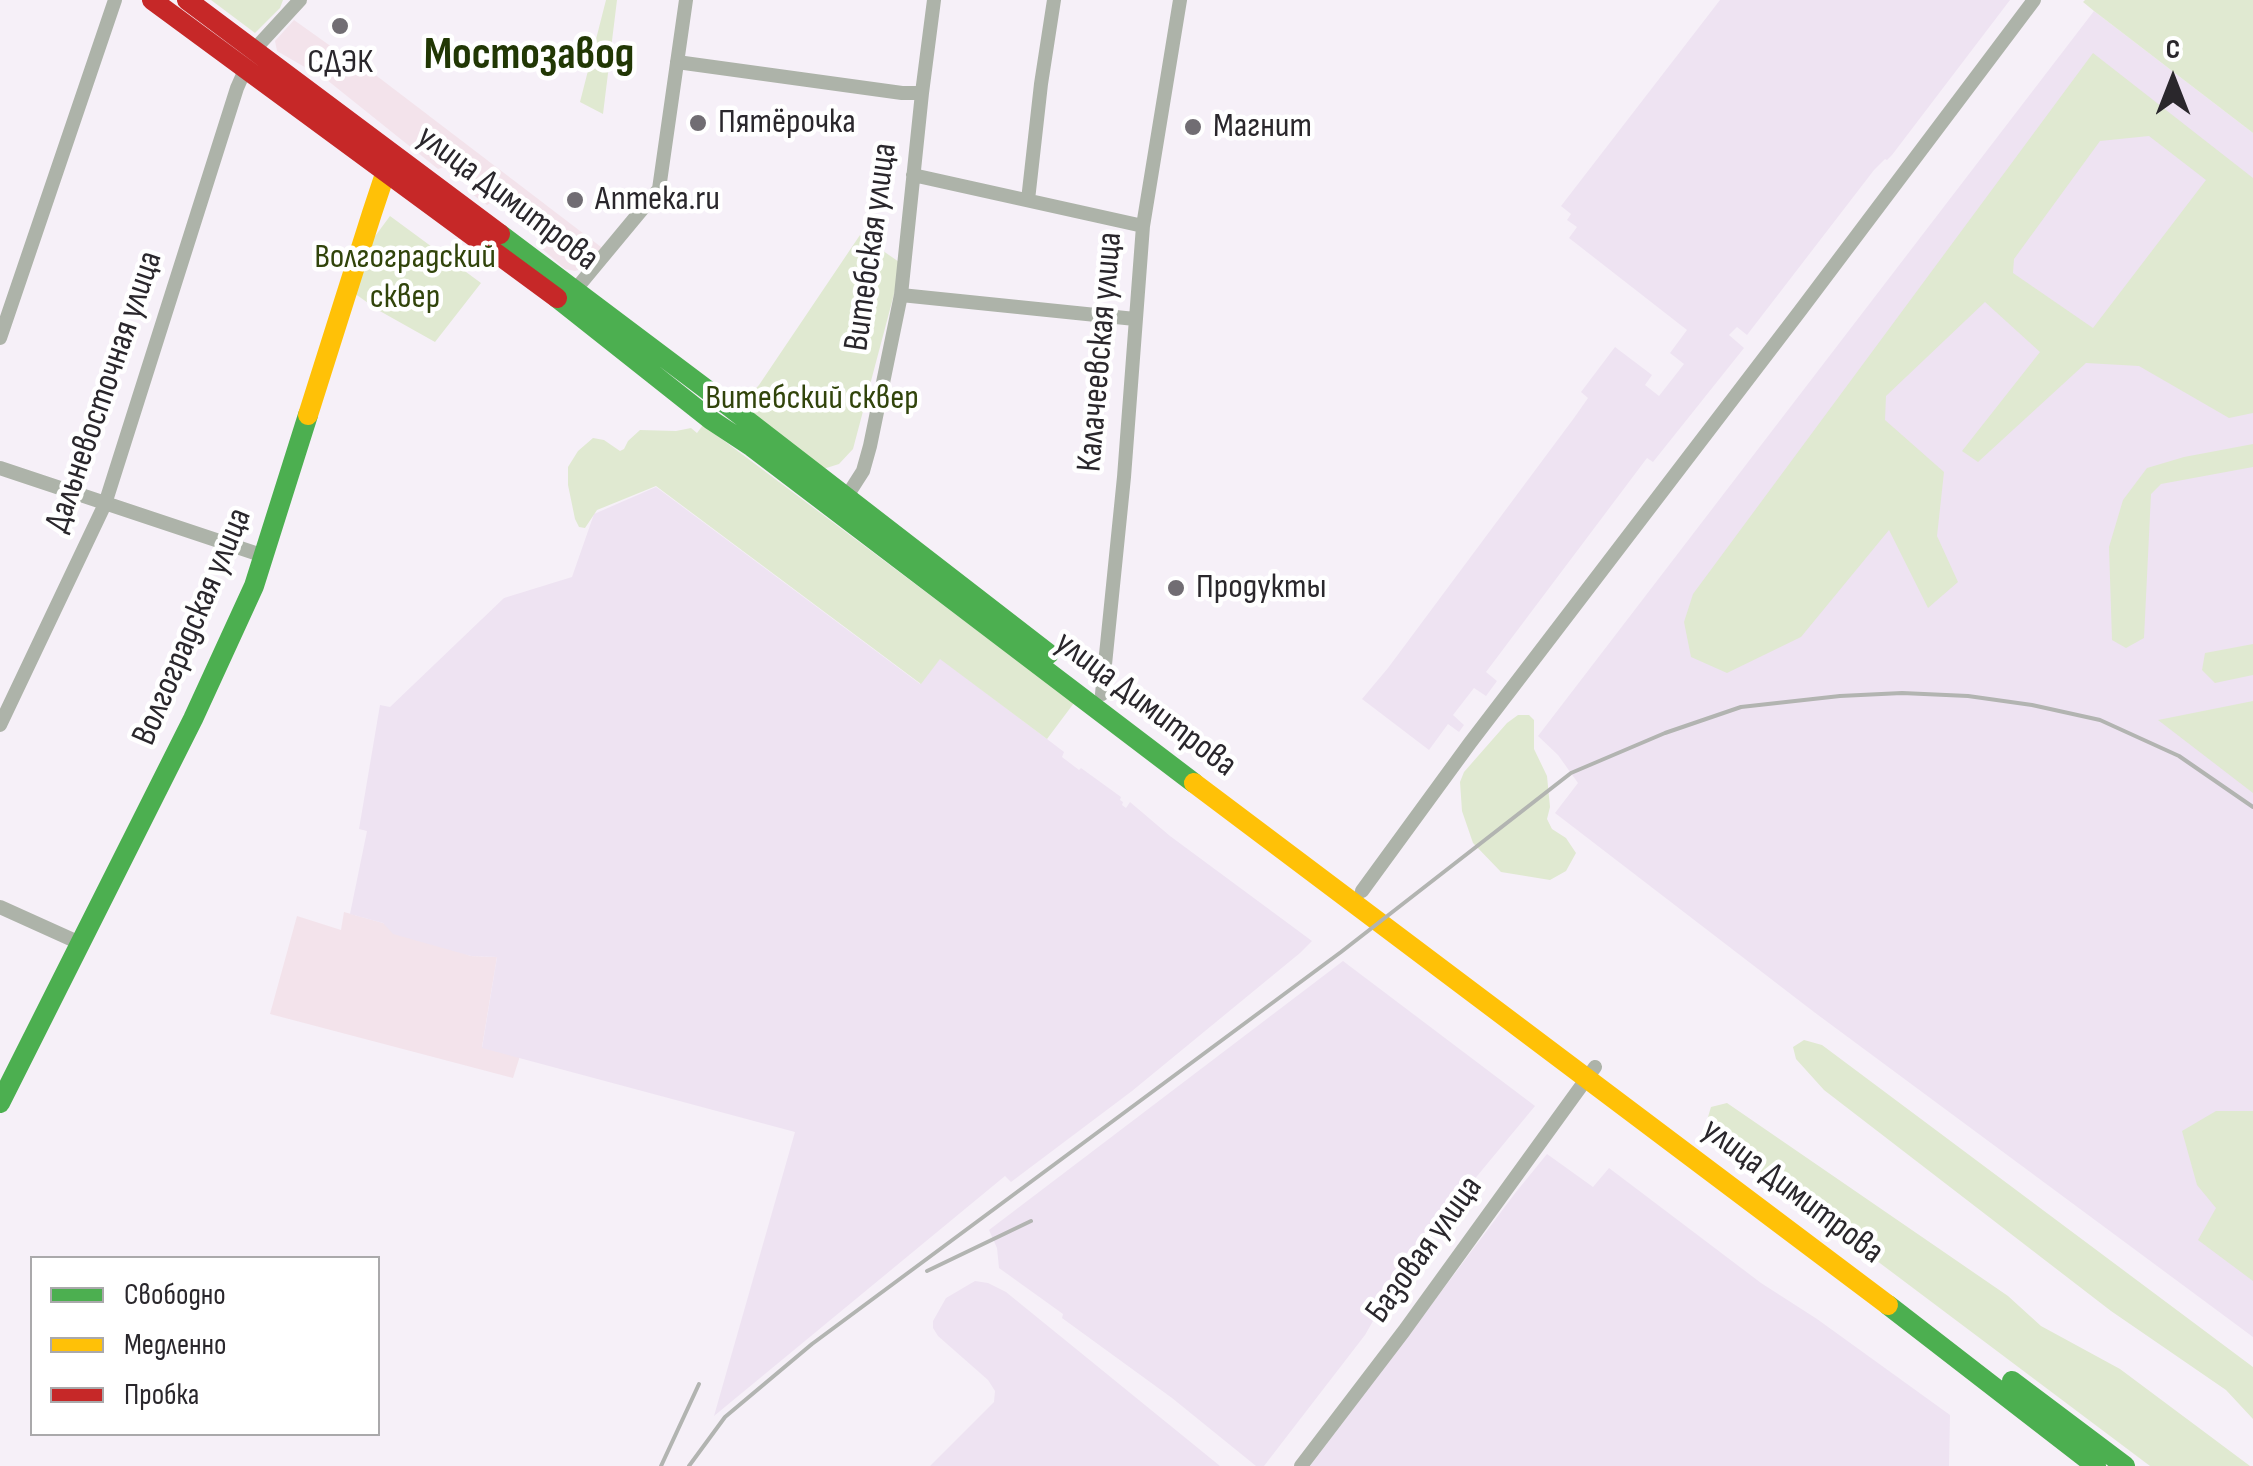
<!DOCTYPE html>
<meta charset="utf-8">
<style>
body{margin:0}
#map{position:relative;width:2253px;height:1466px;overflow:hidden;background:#f6f0f8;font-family:"Sofia Sans Condensed",sans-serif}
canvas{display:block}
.legend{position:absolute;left:30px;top:1256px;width:350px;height:180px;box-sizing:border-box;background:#fff;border:2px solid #aaa9ab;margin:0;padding:12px 18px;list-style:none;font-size:30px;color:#2a272c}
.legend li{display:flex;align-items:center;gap:20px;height:50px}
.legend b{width:50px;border:2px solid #aaa9ab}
.north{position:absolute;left:2123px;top:30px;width:100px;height:100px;-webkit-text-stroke:8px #fff;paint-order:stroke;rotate:0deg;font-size:28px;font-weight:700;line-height:40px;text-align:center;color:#2a272c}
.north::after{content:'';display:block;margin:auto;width:35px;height:45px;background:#2a272c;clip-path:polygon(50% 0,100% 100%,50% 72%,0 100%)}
</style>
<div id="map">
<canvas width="2253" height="1466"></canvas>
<ul class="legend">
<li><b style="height:12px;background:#4caf50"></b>Свободно</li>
<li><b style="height:12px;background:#ffc107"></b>Медленно</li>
<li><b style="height:12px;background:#c62828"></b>Пробка</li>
</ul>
<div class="north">С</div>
</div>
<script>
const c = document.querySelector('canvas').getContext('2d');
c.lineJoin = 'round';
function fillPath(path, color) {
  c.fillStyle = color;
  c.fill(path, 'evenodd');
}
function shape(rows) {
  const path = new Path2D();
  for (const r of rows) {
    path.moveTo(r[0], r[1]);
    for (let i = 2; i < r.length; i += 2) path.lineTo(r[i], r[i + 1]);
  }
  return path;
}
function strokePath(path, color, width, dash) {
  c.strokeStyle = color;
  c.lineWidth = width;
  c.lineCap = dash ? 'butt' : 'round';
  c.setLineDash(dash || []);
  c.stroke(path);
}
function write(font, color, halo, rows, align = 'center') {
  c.font = font + ' "Sofia Sans Condensed",sans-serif';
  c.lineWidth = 9;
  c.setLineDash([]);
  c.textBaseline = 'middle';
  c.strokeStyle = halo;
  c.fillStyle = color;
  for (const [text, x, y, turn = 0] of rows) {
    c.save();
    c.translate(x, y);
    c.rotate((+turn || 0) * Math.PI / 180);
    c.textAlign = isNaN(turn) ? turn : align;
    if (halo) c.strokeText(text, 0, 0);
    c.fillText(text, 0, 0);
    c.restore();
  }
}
fillPath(shape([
 [294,20,374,77,369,70,605,250,582,269,575,271,565,269,540,247,543,236,494,201,487,205,472,194,472,183,448,166,438,169,327,80,277,51,275,41],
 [344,912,383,923,471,956,497,957,482,1047,520,1056,513,1078,270,1014,297,916,341,930]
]), '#f3e3eb');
fillPath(shape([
 [1720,0,2010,0,1892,155,1887,160,1885,159,1874,170,1747,335,1737,327,1729,335,1744,348,1653,462,1647,458,1486,672,1497,681,1486,696,1474,688,1453,715,1464,725,1459,732,1448,724,1429,750,1362,699,1388,668,1574,418,1588,398,1581,392,1615,347,1652,375,1645,385,1659,396,1684,364,1670,353,1687,330,1569,238,1577,227,1567,220,1571,214,1561,206],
 [2094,11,2253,133,2253,1337,1814,1012,1555,813,1578,783,1558,755,1538,736],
 [656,487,920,684,940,658,1047,739,1064,752,1062,757,1079,770,1081,768,1121,797,1120,800,1123,802,1122,805,1126,808,1130,802,1170,836,1312,941,1300,953,1132,1091,1011,1182,1005,1176,714,1416,795,1132,482,1048,497,957,471,956,393,934,383,923,350,914,367,831,359,829,380,705,390,707,504,598,572,577,594,514],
 [1343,961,1535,1106,1473,1181,1381,1307,1365,1335,1264,1466,1256,1466,1172,1398,1062,1318,1063,1314,999,1268,997,1248,989,1230],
 [1547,1154,1593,1187,1609,1168,1761,1283,1817,1319,1950,1415,1949,1466,1310,1466,1516,1192],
 [975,1281,988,1283,1006,1292,1220,1466,930,1466,994,1402,995,1391,988,1380,938,1336,933,1328,933,1321,946,1298]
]), '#eee3f2');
fillPath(shape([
 [211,0,283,0,280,8,255,33],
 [606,0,617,0,603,114,580,102],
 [2085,0,2253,0,2253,133,2094,11,2083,2],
 [2093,53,2253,178,2253,413,2229,418,2139,366,2086,363,1978,462,1962,451,2040,352,1985,302,1886,396,1885,420,1944,472,1937,536,1958,582,1928,608,1889,530,1801,637,1727,673,1691,657,1684,622,1693,594],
 [2149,136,2206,180,2093,328,2013,273,2014,259,2100,141],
 [390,216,481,283,435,342,378,310,354,293,373,239],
 [860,235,902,264,853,449,839,464,820,470,738,400,750,395,759,385],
 [703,425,1074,703,1047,739,940,659,921,684,656,486,597,510,585,528,579,527,575,519,568,485,568,467,578,451,593,438,604,440,620,451,624,449,628,441,640,430,676,431,691,428,697,433],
 [2253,444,2253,467,2161,484,2151,494,2144,638,2126,648,2112,640,2109,547,2123,500,2147,468,2184,457],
 [2253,644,2253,675,2215,683,2202,670,2205,653],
 [2253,701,2253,793,2158,720],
 [1518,715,1529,715,1534,720,1534,749,1547,776,1550,807,1547,819,1552,829,1566,838,1576,853,1566,871,1550,880,1501,872,1473,843,1462,811,1460,782,1464,772,1507,723],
 [1804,1040,1822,1045,2253,1367,2253,1419,2226,1390,2111,1311,1824,1090,1796,1059,1793,1047],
 [1727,1103,2008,1296,2041,1326,2120,1369,2250,1466,2150,1466,1712,1137,1705,1127,1711,1107],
 [2216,1111,2253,1111,2253,1281,2198,1240,2216,1208,2197,1185,2182,1131]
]), '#e0e9d1');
strokePath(shape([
 [254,50,300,0],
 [677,62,902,93,922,93],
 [913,175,1143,226],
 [1028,200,1041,84,1054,0],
 [571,295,659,189,686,0],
 [901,295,1135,319],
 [0,338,115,0],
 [0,468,264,556],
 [847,496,863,471,870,446,901,295,922,93,934,0],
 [1102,694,1124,477,1143,226,1180,0],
 [0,725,105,504,237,88,245,70],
 [1362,891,1470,743,1800,311,2034,0],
 [0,907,82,944],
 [1301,1466,1404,1331,1595,1067]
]), '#adb3a9', 14);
strokePath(shape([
 [500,234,722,401,1049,654],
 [557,298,711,420,752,447,1194,783],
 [0,1103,193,719,254,586,308,415],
 [1888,1305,2096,1466],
 [2012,1381,2125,1466]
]), '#4caf50', 20);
strokePath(shape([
 [308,415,372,213,386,171,392,162],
 [1194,783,1888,1305]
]), '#ffc107', 20);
strokePath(shape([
 [152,0,557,298],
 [187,0,500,234]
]), '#c62828', 20);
strokePath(shape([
 [927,1271,1031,1221],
 [661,1466,699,1384],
 [689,1466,725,1417,812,1344,1341,952,1571,773,1665,733,1741,707,1840,696,1902,693,1968,696,2032,705,2100,720,2179,756,2253,807]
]), '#b2b4b1', 4);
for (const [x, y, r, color] of [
 [340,26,10,"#716d73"],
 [698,123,10,"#716d73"],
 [1193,127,10,"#716d73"],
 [575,200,10,"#716d73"],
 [1176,588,10,"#716d73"]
]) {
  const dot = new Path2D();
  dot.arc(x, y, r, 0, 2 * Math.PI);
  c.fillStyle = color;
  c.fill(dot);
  strokePath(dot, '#fff', 4);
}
write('35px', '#2a272c', '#fff', [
 ["СДЭК",340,63,"center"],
 ["Пятёрочка",718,123],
 ["Магнит",1213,127],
 ["Аптека.ru",595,200],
 ["Продукты",1196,588]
], 'left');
write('35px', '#2a272c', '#fff', [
 ["улица Димитрова",507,199,37],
 ["Витебская улица",872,247,-82],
 ["Калачеевская улица",1101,352,-85],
 ["Дальневосточная улица",105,392,-71],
 ["Волгоградская улица",193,627,-67],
 ["улица Димитрова",1145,705,37],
 ["улица Димитрова",1792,1192,37],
 ["Базовая улица",1425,1250,-54]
]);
write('35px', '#31440b', '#fff', [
 ["Волгоградский",405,258],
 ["сквер",405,298],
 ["Витебский сквер",812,399]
]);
write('bold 45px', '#213704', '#fff', [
 ["Мостозавод",529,57]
]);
</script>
